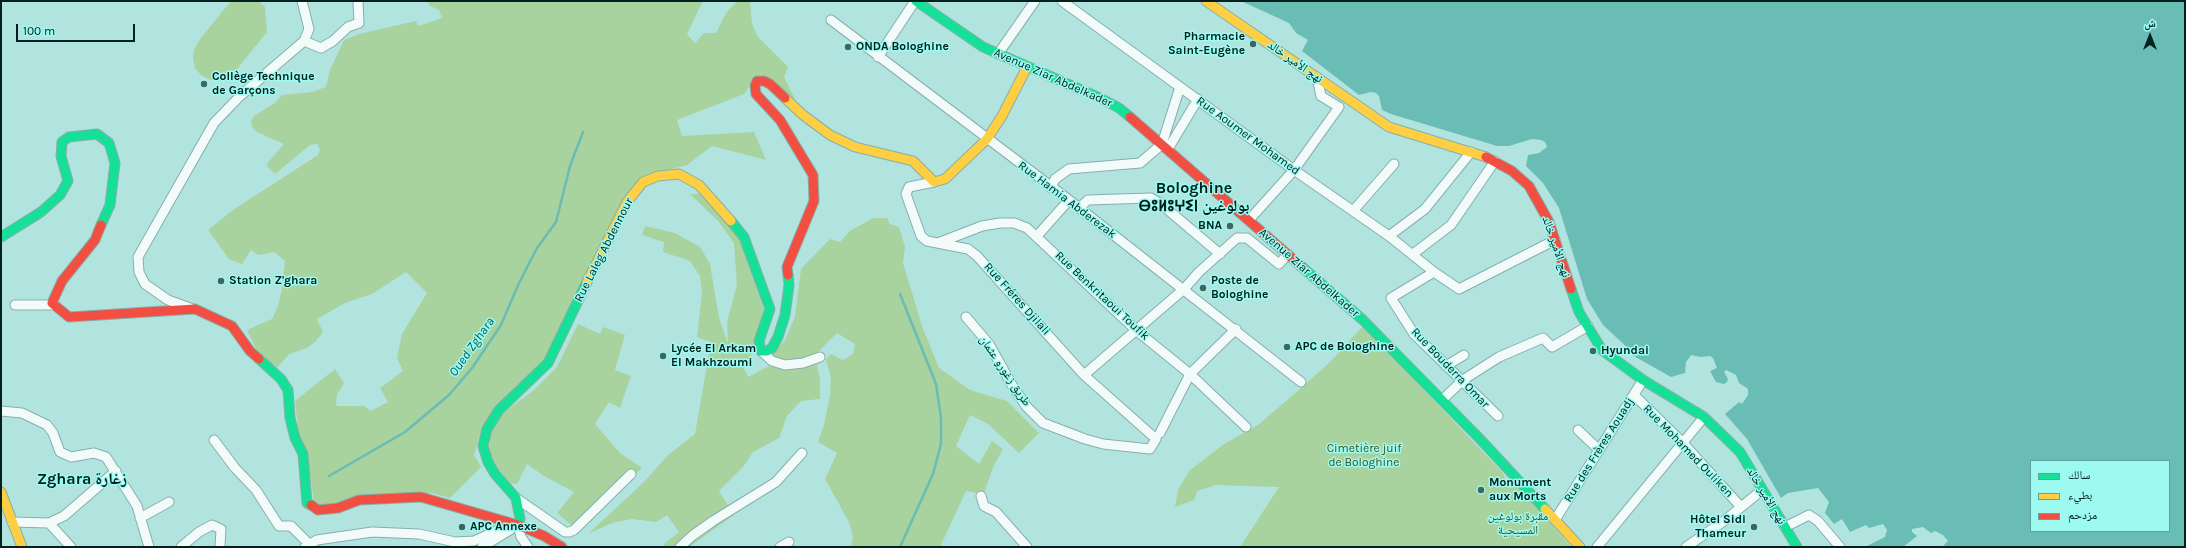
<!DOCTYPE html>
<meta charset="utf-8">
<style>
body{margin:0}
#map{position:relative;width:2186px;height:548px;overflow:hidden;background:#b2e4df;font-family:Karla,"Noto Naskh Arabic",sans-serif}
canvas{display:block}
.frame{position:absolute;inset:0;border:2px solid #02201e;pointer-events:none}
.legend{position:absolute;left:2030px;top:460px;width:140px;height:72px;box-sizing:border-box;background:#9cfaf0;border:1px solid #5ea39c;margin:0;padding:5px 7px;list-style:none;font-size:12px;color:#02201e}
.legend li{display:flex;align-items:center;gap:8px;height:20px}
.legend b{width:20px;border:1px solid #5ea39c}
.north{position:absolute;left:2130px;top:16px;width:40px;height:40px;-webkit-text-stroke:3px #9cfaf0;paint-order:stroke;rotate:0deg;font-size:11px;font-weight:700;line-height:16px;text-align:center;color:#02201e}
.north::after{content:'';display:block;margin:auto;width:14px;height:18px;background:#02201e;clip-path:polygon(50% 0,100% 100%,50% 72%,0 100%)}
.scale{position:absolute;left:16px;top:24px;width:119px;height:18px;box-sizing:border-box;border:2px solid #02201e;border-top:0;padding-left:5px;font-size:12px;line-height:14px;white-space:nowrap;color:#02201e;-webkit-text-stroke:3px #9cfaf0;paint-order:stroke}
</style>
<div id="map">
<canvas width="2186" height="548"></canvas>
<div class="frame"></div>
<ul class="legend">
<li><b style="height:5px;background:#16e098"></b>سالك</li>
<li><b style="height:5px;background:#ffcf43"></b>بطيء</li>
<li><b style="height:5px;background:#f24e42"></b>مزدحم</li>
</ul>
<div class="north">ش</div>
<div class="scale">100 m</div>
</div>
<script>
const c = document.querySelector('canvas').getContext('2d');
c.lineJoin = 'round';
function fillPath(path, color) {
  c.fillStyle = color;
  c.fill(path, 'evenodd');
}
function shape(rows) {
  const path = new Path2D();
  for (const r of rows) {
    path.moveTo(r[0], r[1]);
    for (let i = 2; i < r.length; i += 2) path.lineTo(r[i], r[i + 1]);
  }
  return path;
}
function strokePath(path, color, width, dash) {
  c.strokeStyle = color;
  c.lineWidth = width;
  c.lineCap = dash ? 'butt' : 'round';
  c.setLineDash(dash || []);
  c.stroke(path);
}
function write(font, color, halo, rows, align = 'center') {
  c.font = font + ' Karla,"Noto Naskh Arabic","Noto Sans Tifinagh",sans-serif';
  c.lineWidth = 3;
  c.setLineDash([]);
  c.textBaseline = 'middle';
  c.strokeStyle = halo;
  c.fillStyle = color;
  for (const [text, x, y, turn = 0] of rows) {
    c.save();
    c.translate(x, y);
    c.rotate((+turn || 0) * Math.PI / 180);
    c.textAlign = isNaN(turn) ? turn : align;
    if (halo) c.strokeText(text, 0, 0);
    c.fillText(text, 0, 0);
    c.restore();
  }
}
fillPath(shape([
 [231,1,258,1,265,7,267,32,233,74,224,80,211,80,201,75,195,68,193,58,194,50,200,39],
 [427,1,701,1,702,3,687,34,695,43,704,33,716,33,726,13,737,1,750,1,752,24,758,37,788,67,784,77,795,99,754,79,744,94,677,120,682,136,754,132,766,160,712,146,687,165,645,176,541,365,481,431,474,455,481,467,450,498,432,493,323,507,314,502,308,461,299,438,295,401,335,369,344,383,337,395,336,406,364,406,371,411,388,402,380,388,403,371,397,358,402,334,427,293,406,272,372,294,345,303,317,319,323,332,316,341,307,348,289,354,276,369,263,363,247,330,272,319,278,306,282,289,285,261,274,252,258,255,251,250,242,264,229,259,208,230,233,210,318,155,320,149,317,144,310,145,275,174,266,165,284,144,257,132,252,127,251,121,254,116,275,103,282,95,312,92,326,87,330,70,344,40,359,34,416,21,418,26,442,18,439,10,430,6],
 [690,194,700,194,738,234,763,307,766,319,754,351,743,366,748,377,769,366,784,369,799,368,816,361,820,379,820,399,801,401,787,416,779,438,753,452,743,467,719,491,734,515,689,547,664,547,665,543,679,532,667,515,656,522,632,519,612,523,588,534,644,482,668,455,695,434,711,342,697,337,702,293,700,276,690,261,663,252,664,242,642,235,645,226,675,233,700,247,710,264,719,318,728,344,727,322,737,285,734,243,718,221],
 [873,218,887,218,890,224,899,227,905,247,903,263,923,329,939,368,970,390,1007,401,1039,433,1019,453,988,424,970,415,956,446,979,464,992,441,1003,449,993,467,984,494,966,491,940,547,851,547,853,537,849,522,825,479,837,453,818,442,824,425,830,395,831,378,826,359,831,354,843,360,853,354,855,344,837,333,819,351,809,358,780,360,772,354,785,340,795,317,801,269,830,239,840,242,850,231],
 [578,324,600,334,603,327,625,335,615,370,631,376,620,408,609,402,595,424,620,453,642,468,577,530,557,513,574,492,544,476,527,464,517,484,507,483,489,453,491,427,505,411,533,391,557,367],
 [1363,326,1503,473,1505,479,1512,479,1571,547,1240,547,1279,487,1216,485,1197,491,1194,500,1175,507,1178,490,1189,471,1224,444,1258,425,1300,389,1330,362]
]), '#a8d29e');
fillPath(shape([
 [1241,1,2185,1,2185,547,1942,547,1948,541,1943,535,1935,531,1931,533,1923,527,1912,529,1912,532,1917,536,1903,547,1865,547,1885,537,1887,530,1883,524,1869,528,1866,525,1850,532,1842,519,1834,524,1825,513,1829,502,1818,488,1788,493,1781,498,1747,439,1725,414,1739,402,1742,404,1748,395,1748,389,1739,383,1736,375,1726,370,1724,372,1728,379,1727,382,1724,384,1716,382,1710,371,1717,368,1713,358,1710,356,1701,357,1691,355,1686,362,1685,373,1671,377,1632,355,1631,351,1603,325,1587,299,1559,208,1543,183,1526,166,1528,155,1539,153,1547,147,1545,142,1541,140,1532,139,1509,146,1497,146,1391,114,1382,110,1379,96,1376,93,1371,92,1359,95,1302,51,1308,40,1296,33,1289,23],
 [2031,461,2169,461,2169,531,2031,531]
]), '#69bdb5');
strokePath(shape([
 [329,476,405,432,449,395,472,368,501,325,519,283,537,248,556,222,570,166,583,132],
 [900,547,933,474,941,444,941,418,936,384,900,294]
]), '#69bdb5', 2.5);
const street = shape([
 [1062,1,1294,170,1389,236,1434,272],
 [831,20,1069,200,1301,382],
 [304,41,321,48,333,41,348,27,359,23,358,1],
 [998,54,1035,1],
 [878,57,915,1],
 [1168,149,1198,99],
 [934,182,909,187,906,194,921,236,927,241,968,249,977,256,1084,375,1156,439,1150,449,1103,444,1085,439,1043,423,1026,406,1012,385,989,344,966,317],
 [1051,188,1055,179,1069,169,1140,163,1162,144,1180,87],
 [1079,208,1088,200,1151,198,1161,204,1220,254],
 [1353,211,1394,164],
 [1249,220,1294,170,1339,107,1321,96,1317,77],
 [1037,236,1069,200],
 [1389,236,1425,209,1471,152],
 [938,243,982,226,1000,223,1014,223,1027,228,1137,331,1190,374,1246,427],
 [1413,254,1451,225,1495,161],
 [15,305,55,305],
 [190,308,168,300,145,284,139,272,138,257,214,123,240,96,304,41,309,29,302,1],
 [761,351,772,361,785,365,803,363,820,357],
 [1446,366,1464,355],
 [1084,375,1184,289,1199,272,1237,238,1247,238,1279,264,1288,254],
 [1634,395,1682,442,1741,507],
 [1442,400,1463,380,1499,357,1543,338,1552,347,1588,326],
 [1,411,22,413,47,425,53,433,60,452,71,457,94,453,106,457,137,506,149,547],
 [1498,416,1414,334,1391,298,1434,272,1459,289,1555,240],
 [1578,430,1598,449],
 [1160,433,1190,374,1236,329],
 [214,440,235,468,256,490,279,526,291,526,309,544],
 [981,496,984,506,996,512,1027,547],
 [516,498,565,532,569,532,574,530,631,474],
 [140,518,169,502],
 [1555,520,1643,380],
 [12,522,49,523,71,547],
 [49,523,64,516,116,471],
 [518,525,521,537,528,547],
 [1785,527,1809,515,1818,521,1840,547],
 [181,547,199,532,212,525,221,529,220,547],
 [305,547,317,540,372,532,419,534,455,542,474,541,496,531,517,525],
 [482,547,510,530],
 [680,547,692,536,713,521,776,482,802,453],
 [780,547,789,542],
 [1597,547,1704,417],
 [1686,547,1724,521,1762,490]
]);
const fast = shape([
 [916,1,983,47,1100,98,1119,108,1130,117],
 [731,221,744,237,770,309,759,341,761,351,767,351,772,348,778,337,785,315,789,285,788,275],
 [1,237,41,212,60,195,68,181,61,156,62,142,69,137,97,134,109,143,115,163,110,205,101,225],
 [1302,267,1363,320,1480,439,1545,509],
 [1571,289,1579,312,1602,350,1643,380,1704,417,1740,452,1797,547],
 [259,359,281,379,288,390,290,418,295,438,303,454,307,503,311,505],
 [518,525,520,519,516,498,495,474,488,462,483,446,487,429,499,410,548,363,587,282]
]);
const slow = shape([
 [1206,1,1389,127,1486,157],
 [785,98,803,115,830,135,855,147,913,161,934,182,945,179,987,139,1002,116,1027,67],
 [587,282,627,202,643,182,658,176,679,174,699,185,731,221],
 [1,492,22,547],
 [1545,509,1580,547]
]);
const jam = shape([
 [785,98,770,84,764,81,757,81,755,86,756,94,780,120,813,175,814,201,787,267,788,275],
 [1130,117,1302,267],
 [1486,157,1512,171,1529,186,1549,222,1571,289],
 [101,225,95,240,62,281,52,303,69,317,195,309,232,326,250,351,259,359],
 [311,505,318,510,338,508,359,500,421,497,518,525,544,536,562,547]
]);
strokePath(street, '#86afab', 11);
strokePath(fast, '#86afab', 11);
strokePath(slow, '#86afab', 11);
strokePath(jam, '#86afab', 11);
strokePath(street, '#f3fbfa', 9);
strokePath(fast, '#16e098', 9);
strokePath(slow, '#ffcf43', 9);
strokePath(jam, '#f24e42', 9);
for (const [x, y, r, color] of [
 [1253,44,4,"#406562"],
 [848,47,4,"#406562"],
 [204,84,4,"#406562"],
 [1230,226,4,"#406562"],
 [221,281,4,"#406562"],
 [1203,288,4,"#406562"],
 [1287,347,4,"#406562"],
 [1593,351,4,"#406562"],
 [663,356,4,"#406562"],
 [1481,490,4,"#406562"],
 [462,527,4,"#406562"],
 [1754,527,4,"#406562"]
]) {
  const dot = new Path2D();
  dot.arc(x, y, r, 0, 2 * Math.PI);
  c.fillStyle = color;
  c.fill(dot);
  strokePath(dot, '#9cfaf0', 1.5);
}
write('bold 12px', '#02201e', '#9cfaf0', [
 ["Pharmacie",1245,37,"right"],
 ["Saint-Eugène",1245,51,"right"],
 ["ONDA Bologhine",856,47],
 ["Collège Technique",212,77],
 ["de Garçons",212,91],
 ["BNA",1222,226,"right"],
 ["Station Z'ghara",229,281],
 ["Poste de",1211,281],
 ["Bologhine",1211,295],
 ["APC de Bologhine",1295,347],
 ["Lycée El Arkam",671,349],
 ["El Makhzoumi",671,363],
 ["Hyundai",1601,351],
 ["Monument",1489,483],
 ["aux Morts",1489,497],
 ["Hôtel Sidi",1746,520,"right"],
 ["Thameur",1746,534,"right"],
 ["APC Annexe",470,527]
], 'left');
write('12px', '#02201e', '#9cfaf0', [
 ["نهج الأمير خالد",1295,62,35],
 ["Avenue Ziar Abdelkader",1053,78,24],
 ["Rue Aoumer Mohamed",1248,136,36],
 ["Rue Hamia Abderezak",1067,200,37],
 ["نهج الأمير خالد",1556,247,71],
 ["Rue Laleg Abdennour",604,250,-63],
 ["Avenue Ziar Abdelkader",1309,273,41],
 ["Rue Benkritaoui Toufik",1102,296,43],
 ["Rue Fréres Djilali",1017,299,48],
 ["Rue Bouderra Omar",1450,368,46],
 ["طريق زغورو عثمان",1005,371,56],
 ["Rue des Frères Aouadj",1599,450,-58],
 ["Rue Mohamed Ouliken",1688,451,46],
 ["نهج الأمير خالد",1766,496,59]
]);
write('12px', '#3e5021', '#9cfaf0', [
 ["Cimetière juif",1364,449],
 ["de Bologhine",1364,463],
 ["مقبرة بولوغين",1518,517],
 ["المسيحية",1518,531]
]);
write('italic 13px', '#015b55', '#9cfaf0', [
 ["Oued Zghara",472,347,-55]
]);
write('bold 16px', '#02201e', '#9cfaf0', [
 ["Bologhine",1194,188],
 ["ⴱⵓⵍⵓⵖⵉⵏ بولوغين",1194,206],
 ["Zghara زغارة",82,479]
]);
</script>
